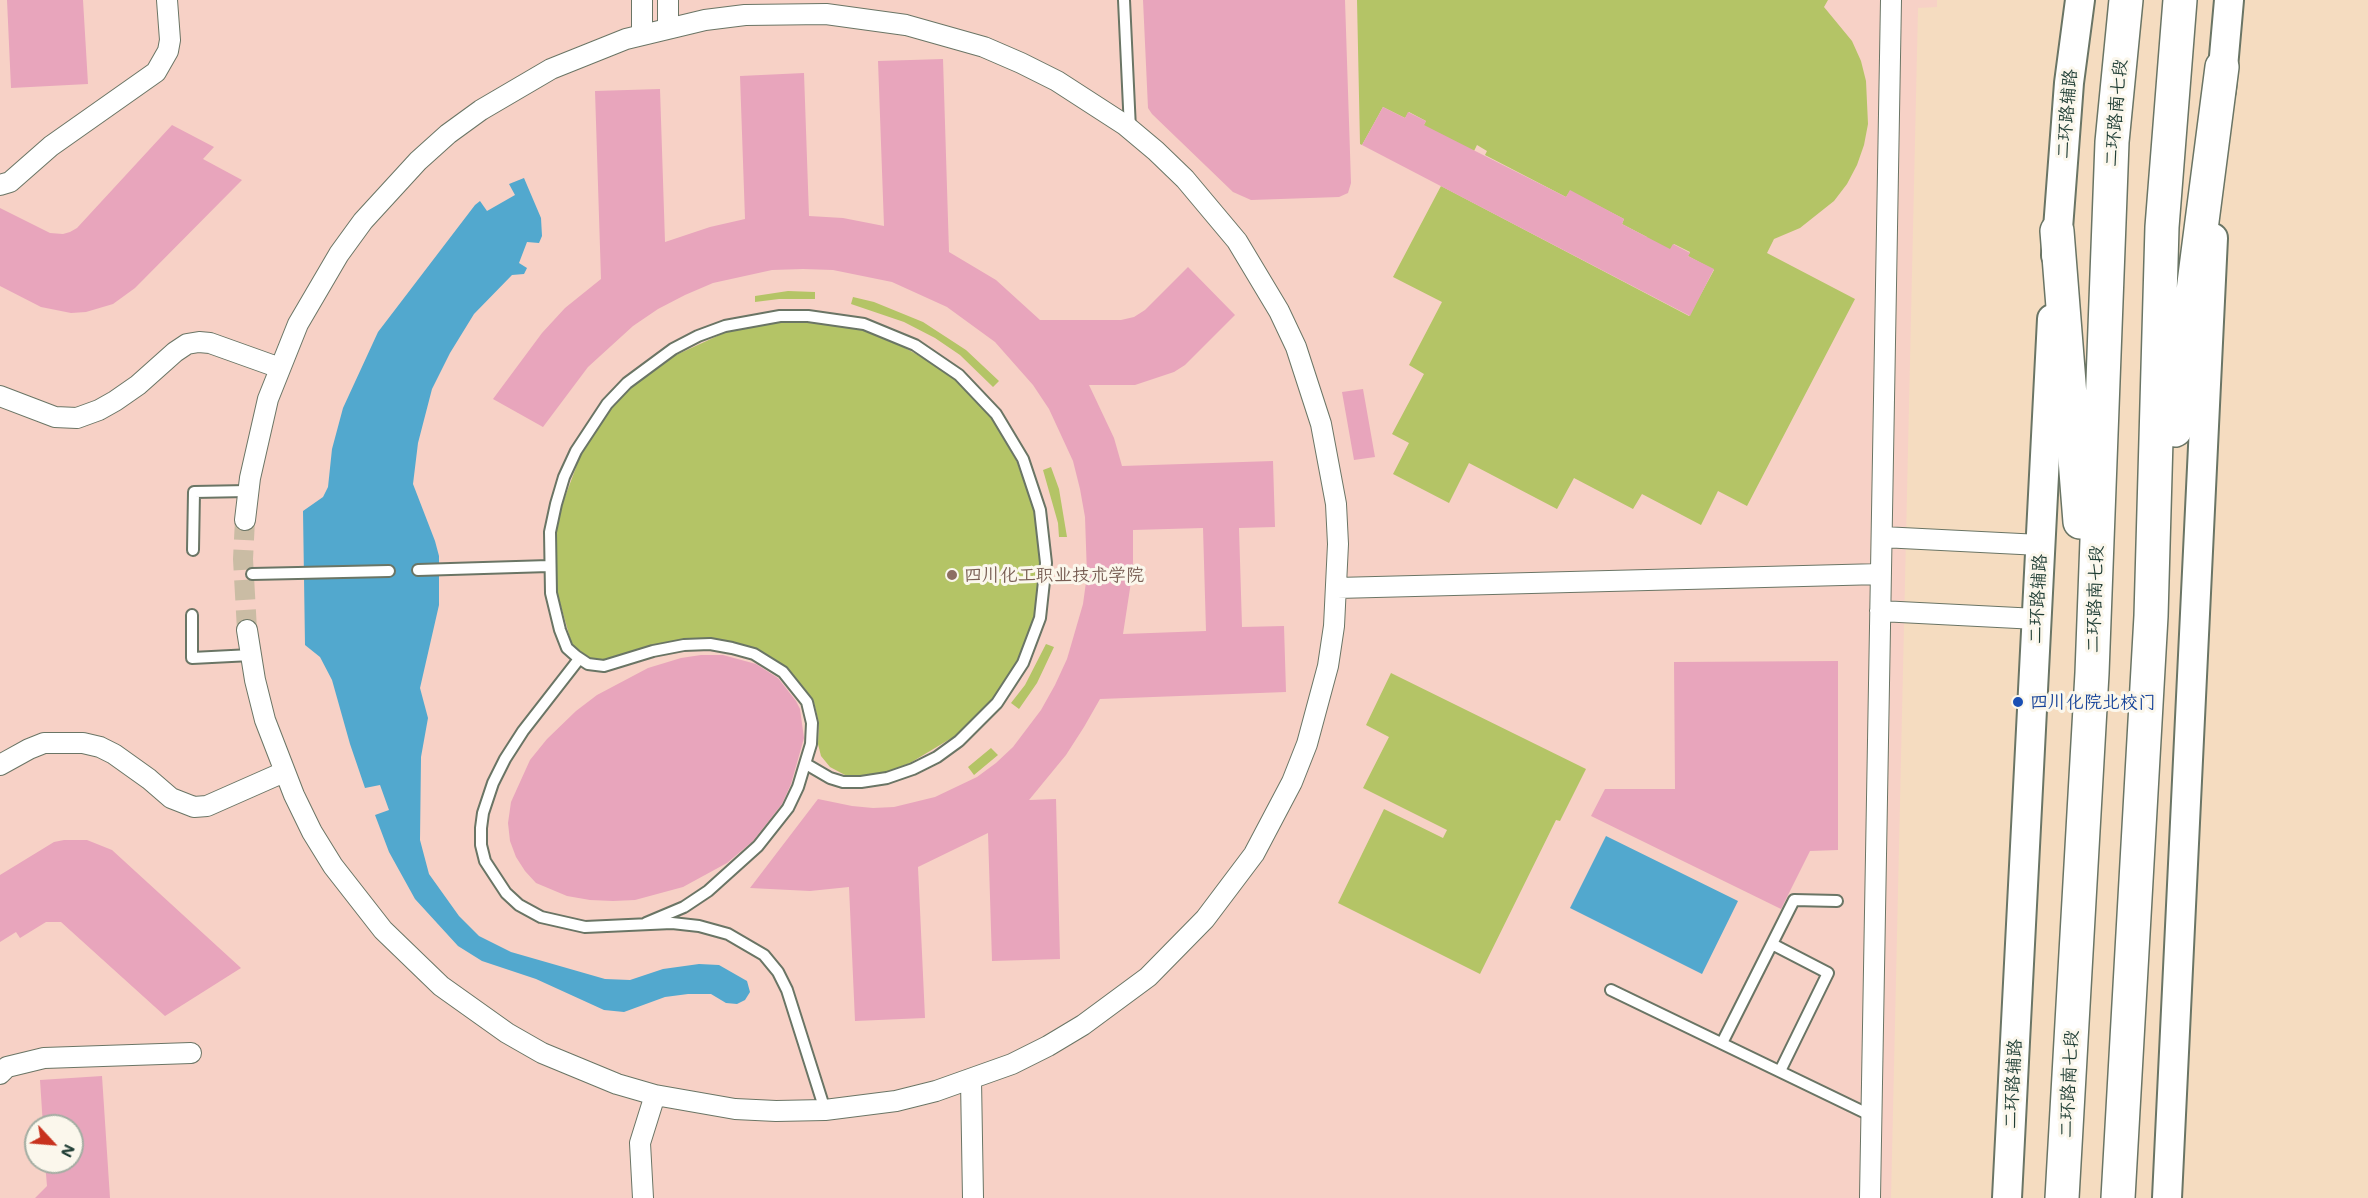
<!DOCTYPE html>
<meta charset="utf-8">
<style>
body{margin:0}
#map{position:relative;width:2368px;height:1198px;overflow:hidden;background:#f5dcc0;font-family:Mali,sans-serif}
canvas{display:block}
.north{position:absolute;left:24px;top:1114px;width:60px;height:60px;box-sizing:border-box;background:#fbf7ec;border:2px solid #a3ada2;border-radius:50%;rotate:116deg;font-size:16px;font-weight:700;line-height:24px;text-align:center;color:#1f3d34}
.north::after{content:'';display:block;margin:auto;width:21px;height:27px;background:#c8321e;clip-path:polygon(50% 0,100% 100%,50% 72%,0 100%)}
</style>
<div id="map">
<canvas width="2368" height="1198"></canvas>
<div class="north">N</div>
</div>
<script>
const c = document.querySelector('canvas').getContext('2d');
c.lineJoin = 'round';
function fillPath(path, color) {
  c.fillStyle = color;
  c.fill(path, 'evenodd');
}
function shape(rows) {
  const path = new Path2D();
  for (const r of rows) {
    path.moveTo(r[0], r[1]);
    for (let i = 2; i < r.length; i += 2) path.lineTo(r[i], r[i + 1]);
  }
  return path;
}
function strokePath(path, color, width, dash) {
  c.strokeStyle = color;
  c.lineWidth = width;
  c.lineCap = dash ? 'butt' : 'round';
  c.setLineDash(dash || []);
  c.stroke(path);
}
function write(font, color, halo, rows, align = 'center') {
  c.font = font + ' Mali,"LXGW WenKai TC",sans-serif';
  c.lineWidth = 6;
  c.setLineDash([]);
  c.textBaseline = 'middle';
  c.strokeStyle = halo;
  c.fillStyle = color;
  for (const [text, x, y, turn = 0] of rows) {
    c.save();
    c.translate(x, y);
    c.rotate((+turn || 0) * Math.PI / 180);
    c.textAlign = isNaN(turn) ? turn : align;
    if (halo) c.strokeText(text, 0, 0);
    c.fillText(text, 0, 0);
    c.restore();
  }
}
fillPath(shape([
 [0,0,1937,0,1937,7,1918,8,1891,1198,0,1198],
 [36,1126,72,1126,72,1162,36,1162]
]), '#f7d1c6');
fillPath(shape([
 [1357,0,1828,0,1824,7,1852,41,1861,61,1866,81,1868,124,1864,145,1857,165,1847,184,1834,201,1800,228,1774,239,1767,253,1855,299,1747,506,1718,491,1701,525,1642,494,1633,509,1574,478,1557,509,1469,463,1449,503,1393,474,1409,443,1392,434,1424,374,1409,365,1442,302,1393,277,1441,186,1689,316,1714,270,1688,256,1690,252,1674,244,1664,262,1641,250,1647,237,1622,224,1624,219,1570,191,1566,197,1485,155,1487,151,1477,145,1474,151,1416,140,1426,121,1409,112,1405,118,1383,107,1362,145,1360,144],
 [788,291,815,292,815,299,779,299,755,302,755,296],
 [853,297,874,302,923,322,966,350,999,381,993,387,960,355,935,338,904,322,851,304],
 [781,322,836,324,862,330,889,339,934,364,955,380,991,417,1017,462,1034,511,1040,563,1038,589,1034,616,1018,660,993,700,955,736,910,763,886,772,861,776,845,775,830,767,821,756,818,744,819,723,813,699,787,667,757,649,710,638,683,639,651,645,604,660,590,658,572,645,557,592,556,533,562,505,581,454,612,408,631,388,676,355,726,332],
 [1051,467,1059,489,1067,537,1059,537,1058,523,1043,470],
 [1046,644,1054,647,1037,683,1019,709,1011,703,1025,685],
 [1391,673,1586,769,1560,821,1556,820,1480,974,1338,903,1384,809,1443,838,1447,830,1363,788,1389,737,1366,725],
 [991,748,998,755,974,775,968,767]
]), '#b4c466');
fillPath(shape([
 [524,178,541,218,542,236,539,243,527,242,519,263,527,268,524,274,512,275,474,314,450,353,432,389,418,443,413,484,435,541,439,556,439,605,420,688,428,718,421,757,420,840,429,874,459,916,479,936,511,952,605,979,630,980,663,969,699,964,719,965,747,981,750,992,745,1000,737,1004,726,1003,711,994,688,994,665,997,624,1012,604,1010,536,979,482,961,458,946,415,899,389,852,375,815,389,810,380,785,365,788,350,744,332,680,320,657,305,645,303,511,323,497,328,487,332,449,343,408,378,332,475,205,480,201,487,211,515,195,509,184],
 [1606,836,1738,901,1702,974,1570,908]
]), '#52a8ce');
fillPath(shape([
 [7,0,83,0,88,84,11,88],
 [1143,0,1345,0,1351,183,1348,193,1339,197,1251,200,1233,192,1152,114,1148,108],
 [943,59,949,252,996,280,1040,320,1121,320,1134,317,1145,310,1188,267,1235,315,1185,365,1174,372,1135,385,1089,385,1114,438,1122,466,1273,461,1275,527,1239,528,1242,627,1284,626,1286,692,1100,699,1084,727,1066,755,1029,800,1056,799,1060,959,992,961,988,833,918,867,925,1018,855,1021,849,887,810,891,750,888,818,799,852,806,873,808,894,807,935,797,977,777,996,763,1013,747,1041,710,1055,685,1067,659,1083,604,1087,575,1085,517,1080,489,1073,461,1049,409,1033,385,995,342,947,307,892,282,833,270,803,269,772,270,713,283,685,295,658,309,633,326,588,367,543,427,493,399,542,333,565,308,601,279,595,91,660,89,665,242,710,227,745,219,740,76,804,73,809,216,843,218,884,226,878,61],
 [1203,528,1206,631,1123,634,1133,569,1133,530],
 [1383,107,1405,118,1408,112,1426,121,1424,125,1566,197,1570,190,1624,219,1622,224,1670,249,1673,244,1690,253,1688,256,1714,269,1690,316,1362,145],
 [172,125,214,147,203,159,242,180,135,288,113,304,86,312,71,313,41,307,0,286,0,208,50,233,63,234,70,232,77,228],
 [1363,389,1375,457,1354,460,1342,392],
 [701,655,723,655,756,664,778,678,796,701,800,709,804,738,791,784,782,804,753,841,727,863,683,887,635,900,613,901,590,900,567,896,536,883,525,871,516,857,510,841,508,823,511,802,530,760,547,739,576,711,597,695,648,668,681,658],
 [1838,661,1838,850,1810,851,1781,909,1591,816,1605,789,1675,789,1674,662],
 [64,840,87,840,112,850,241,968,165,1016,61,922,46,922,20,938,16,932,0,942,0,875,54,842],
 [102,1076,110,1198,35,1198,47,1186,45,1162,72,1162,72,1126,43,1126,40,1080]
]), '#e8a5bc');
strokePath(shape([
 [245,520,243,559,247,630]
]), '#cabca4', 20, [20, 10]);
const lane = shape([
 [1124,0,1130,129],
 [193,550,194,492,248,491],
 [418,570,549,566],
 [252,574,389,571],
 [192,615,192,658,251,655],
 [579,659,523,731,505,759,493,783,483,813,481,828,481,845,485,861,506,893,519,905,541,917,585,927,672,923,699,926,728,934,764,955,778,972,787,990,825,1110],
 [646,923,684,907,708,891,758,846,788,808,798,787,811,744,812,723,807,702,783,672,754,654,732,648,710,644,684,645,653,651,604,666,588,664,576,656,567,648,560,630,551,593,550,532,556,504,564,477,576,451,607,404,627,383,673,349,698,336,725,326,780,316,808,316,864,324,915,345,959,375,996,414,1023,459,1040,510,1046,563,1040,618,1023,663,997,703,959,741,937,757,913,769,887,778,861,782,843,782,830,778,806,764],
 [1772,944,1828,973,1780,1071],
 [1611,990,1872,1116],
 [1722,1043,1794,900,1837,901]
]);
const street = shape([
 [642,0,642,34],
 [668,0,668,27],
 [0,185,10,182,51,146,156,72,168,51,170,40,167,0],
 [0,396,55,417,77,418,99,410,115,401,138,385,175,352,187,344,199,342,210,343,280,368],
 [245,520,250,478,268,399,298,324,339,254,363,221,418,161,448,134,481,110,551,69,626,39,705,20,745,15,826,14,906,25,984,47,1021,63,1057,81,1125,125,1156,151,1185,179,1237,241,1279,311,1296,347,1321,424,1336,504,1338,544,1334,626,1328,666,1307,744,1292,782,1254,854,1205,919,1148,977,1083,1025,1048,1046,1012,1064,936,1091,896,1101,825,1110,776,1111,735,1109,655,1095,617,1084,542,1053,507,1033,441,986,383,930,333,866,312,832,294,795,265,720,255,680,247,630],
 [1882,537,2040,545],
 [1337,588,1881,574],
 [1880,611,2037,619],
 [0,765,29,749,44,743,83,743,100,747,114,754,149,779,171,798,194,807,207,806,284,772],
 [0,1074,7,1067,44,1058,191,1053],
 [971,1080,973,1198],
 [643,1198,640,1143,655,1095],
 [1870,1198,1891,0]
]);
const secondary = shape([
 [2221,90,2229,0],
 [2056,255,2069,83,2080,0],
 [2007,1198,2052,319],
 [2167,1198,2213,238]
]);
const highway = shape([
 [2057,231,2080,522],
 [2175,430,2222,67],
 [2062,1198,2092,673,2112,142,2126,0],
 [2118,1198,2151,616,2162,227,2180,0]
]);
strokePath(lane, '#6a7565', 14);
strokePath(street, '#6a7565', 22);
strokePath(secondary, '#6a7565', 32);
strokePath(highway, '#6a7565', 36);
strokePath(lane, '#fff', 10);
strokePath(street, '#fff', 20);
strokePath(secondary, '#fff', 28);
strokePath(highway, '#fff', 33);
for (const [x, y, r, color] of [
 [952,575,6,"#8d6e63"],
 [2018,702,6,"#1a4fb4"]
]) {
  const dot = new Path2D();
  dot.arc(x, y, r, 0, 2 * Math.PI);
  c.fillStyle = color;
  c.fill(dot);
  strokePath(dot, '#fbf7ec', 2);
}
write('18px', '#1f3d34', '#fbf7ec', [
 ["二环路南七段",2116,113,-85],
 ["二环路辅路",2067,114,-85],
 ["二环路辅路",2038,599,-87],
 ["二环路南七段",2095,599,-88],
 ["二环路辅路",2013,1084,-87],
 ["二环路南七段",2069,1084,-87]
]);
write('18px', '#785e54', '#fbf7ec', [
 ["四川化工职业技术学院",964,575]
], 'left');
write('18px', '#164399', '#fbf7ec', [
 ["四川化院北校门",2030,702]
], 'left');
</script>
